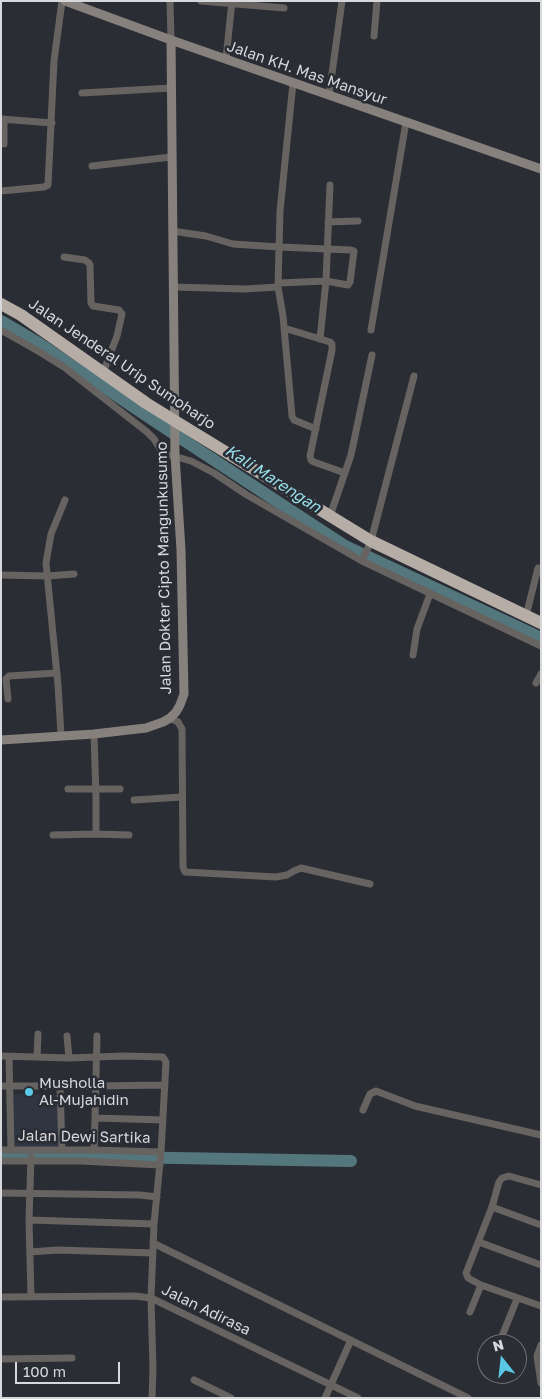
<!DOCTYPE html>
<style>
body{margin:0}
#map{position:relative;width:542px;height:1399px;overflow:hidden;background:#2a2d34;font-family:"Golos Text",sans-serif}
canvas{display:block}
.frame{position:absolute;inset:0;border:2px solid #d6d8dc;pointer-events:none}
.north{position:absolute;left:477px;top:1334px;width:50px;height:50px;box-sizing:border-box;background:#2a2d34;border:1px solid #6f7177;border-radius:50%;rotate:344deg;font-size:14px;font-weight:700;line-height:20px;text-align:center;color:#d6d8dc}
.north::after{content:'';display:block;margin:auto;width:18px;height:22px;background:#58c8e4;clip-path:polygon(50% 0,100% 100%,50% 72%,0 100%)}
.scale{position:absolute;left:15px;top:1362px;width:105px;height:22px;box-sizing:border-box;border:2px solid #d6d8dc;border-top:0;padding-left:6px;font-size:15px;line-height:18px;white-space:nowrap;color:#d6d8dc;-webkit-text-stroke:4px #2a2d34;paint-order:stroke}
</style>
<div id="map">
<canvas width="542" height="1399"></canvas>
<div class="frame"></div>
<div class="north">N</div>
<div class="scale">100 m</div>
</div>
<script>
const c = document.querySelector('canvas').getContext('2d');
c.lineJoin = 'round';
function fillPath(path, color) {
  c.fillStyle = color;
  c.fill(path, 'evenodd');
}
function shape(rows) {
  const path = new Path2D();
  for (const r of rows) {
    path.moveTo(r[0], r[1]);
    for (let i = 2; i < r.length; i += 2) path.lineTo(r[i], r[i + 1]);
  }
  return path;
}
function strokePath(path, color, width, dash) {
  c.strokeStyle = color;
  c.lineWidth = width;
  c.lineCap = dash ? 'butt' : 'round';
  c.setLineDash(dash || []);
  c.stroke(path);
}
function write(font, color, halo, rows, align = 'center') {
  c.font = font + ' "Golos Text",sans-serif';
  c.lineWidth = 5;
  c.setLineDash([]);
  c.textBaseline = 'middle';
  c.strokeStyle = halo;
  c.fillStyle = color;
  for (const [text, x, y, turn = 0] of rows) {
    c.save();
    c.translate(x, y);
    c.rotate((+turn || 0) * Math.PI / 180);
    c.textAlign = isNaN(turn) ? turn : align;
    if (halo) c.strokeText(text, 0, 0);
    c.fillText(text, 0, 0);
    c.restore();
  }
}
fillPath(shape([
 [12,1094,59,1095,60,1147,14,1147]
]), '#303542');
strokePath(shape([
 [1,321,40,344,156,422,345,546,541,638],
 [1,1155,351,1161]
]), '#53777d', 12);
strokePath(shape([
 [170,1,171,40],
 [201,1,284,8],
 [374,36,377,1],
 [226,59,232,1],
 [293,83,280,211,278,287,283,316,292,416,294,420,316,429],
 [82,93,171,88],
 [329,95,342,1],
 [1,119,52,123],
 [4,119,4,144],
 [92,166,171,157],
 [1,191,44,187,48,185,54,61,62,1],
 [328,222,358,221],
 [172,231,206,236,233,244,279,247,351,250,354,251,350,282,348,285,326,281,278,283],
 [64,257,85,260,89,263,90,265,91,303,93,306,119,310,122,314,117,336,103,373],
 [173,287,245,289,278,287],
 [284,328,330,342,332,344,332,350,310,456,311,460,314,462,345,473],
 [1,330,38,351,64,367,147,432,154,439,162,452,166,454,191,461,214,473,247,495,362,561,541,646],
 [371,330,406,122],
 [320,339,326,281,330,185],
 [330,516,351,455,372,355],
 [362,561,371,541,414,376],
 [1,575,47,576,74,574],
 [526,616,538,568],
 [413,655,417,629,430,594],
 [536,683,541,674],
 [8,699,6,679,9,676,57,673],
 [170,718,178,722,182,729,183,867,185,872,276,877,287,875,294,871,301,868,370,884],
 [61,735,58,685,46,563,51,534,65,500],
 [68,789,120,789],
 [134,800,182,797],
 [96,834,129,835],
 [53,835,96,834,96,797,94,734],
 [67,1036,69,1058],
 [1,1056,69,1058,124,1056,163,1057,166,1062,161,1152],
 [9,1057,11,1150],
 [37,1057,38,1034],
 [1,1086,95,1086,165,1085],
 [60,1086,62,1150],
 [363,1110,370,1094,376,1091,415,1106,541,1135],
 [95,1118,97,1036],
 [1,1150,94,1150,161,1152,154,1224,151,1298,153,1369,152,1398],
 [94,1150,95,1118,163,1120],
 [1,1161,81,1161,160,1165],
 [541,1185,509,1176,502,1178,499,1182,492,1207,466,1273,468,1278,481,1285,541,1306],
 [1,1193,140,1195,157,1197],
 [492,1207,541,1225],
 [29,1220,154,1224],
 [479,1242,541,1265],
 [153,1243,468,1398],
 [30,1252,57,1250,153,1253],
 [31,1296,29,1220,31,1157],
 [1,1297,135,1296,151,1298,358,1398],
 [470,1312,481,1285],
 [502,1336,517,1299],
 [541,1345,537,1356,541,1383],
 [1,1359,72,1358],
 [194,1380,231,1398],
 [325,1398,351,1340]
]), '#676361', 7);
strokePath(shape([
 [65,1,171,40,541,169],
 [1,740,94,734,146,728,163,722,170,718,176,712,180,705,184,694,181,550,175,456,171,40]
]), '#87817d', 9);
strokePath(shape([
 [1,304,21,315,146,403,175,421,371,541,541,623]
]), '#b7ada7', 12);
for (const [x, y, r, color] of [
 [29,1092,5,"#58c8e4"]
]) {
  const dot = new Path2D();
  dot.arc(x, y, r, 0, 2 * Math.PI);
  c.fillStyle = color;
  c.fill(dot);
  strokePath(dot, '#2a2d34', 2);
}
write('15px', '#d6d8dc', '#2a2d34', [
 ["Jalan KH. Mas Mansyur",307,73,19],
 ["Jalan Jenderal Urip Sumoharjo",122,364,34],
 ["Jalan Dokter Cipto Mangunkusumo",164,568,-91],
 ["Jalan Dewi Sartika",84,1137,1],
 ["Jalan Adirasa",206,1310,26]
]);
write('15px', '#d6d8dc', '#2a2d34', [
 ["Musholla",39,1083],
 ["Al-Mujahidin",39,1100]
], 'left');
write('italic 16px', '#97dde9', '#2a2d34', [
 ["Kali Marengan",273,479,33]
]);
</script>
